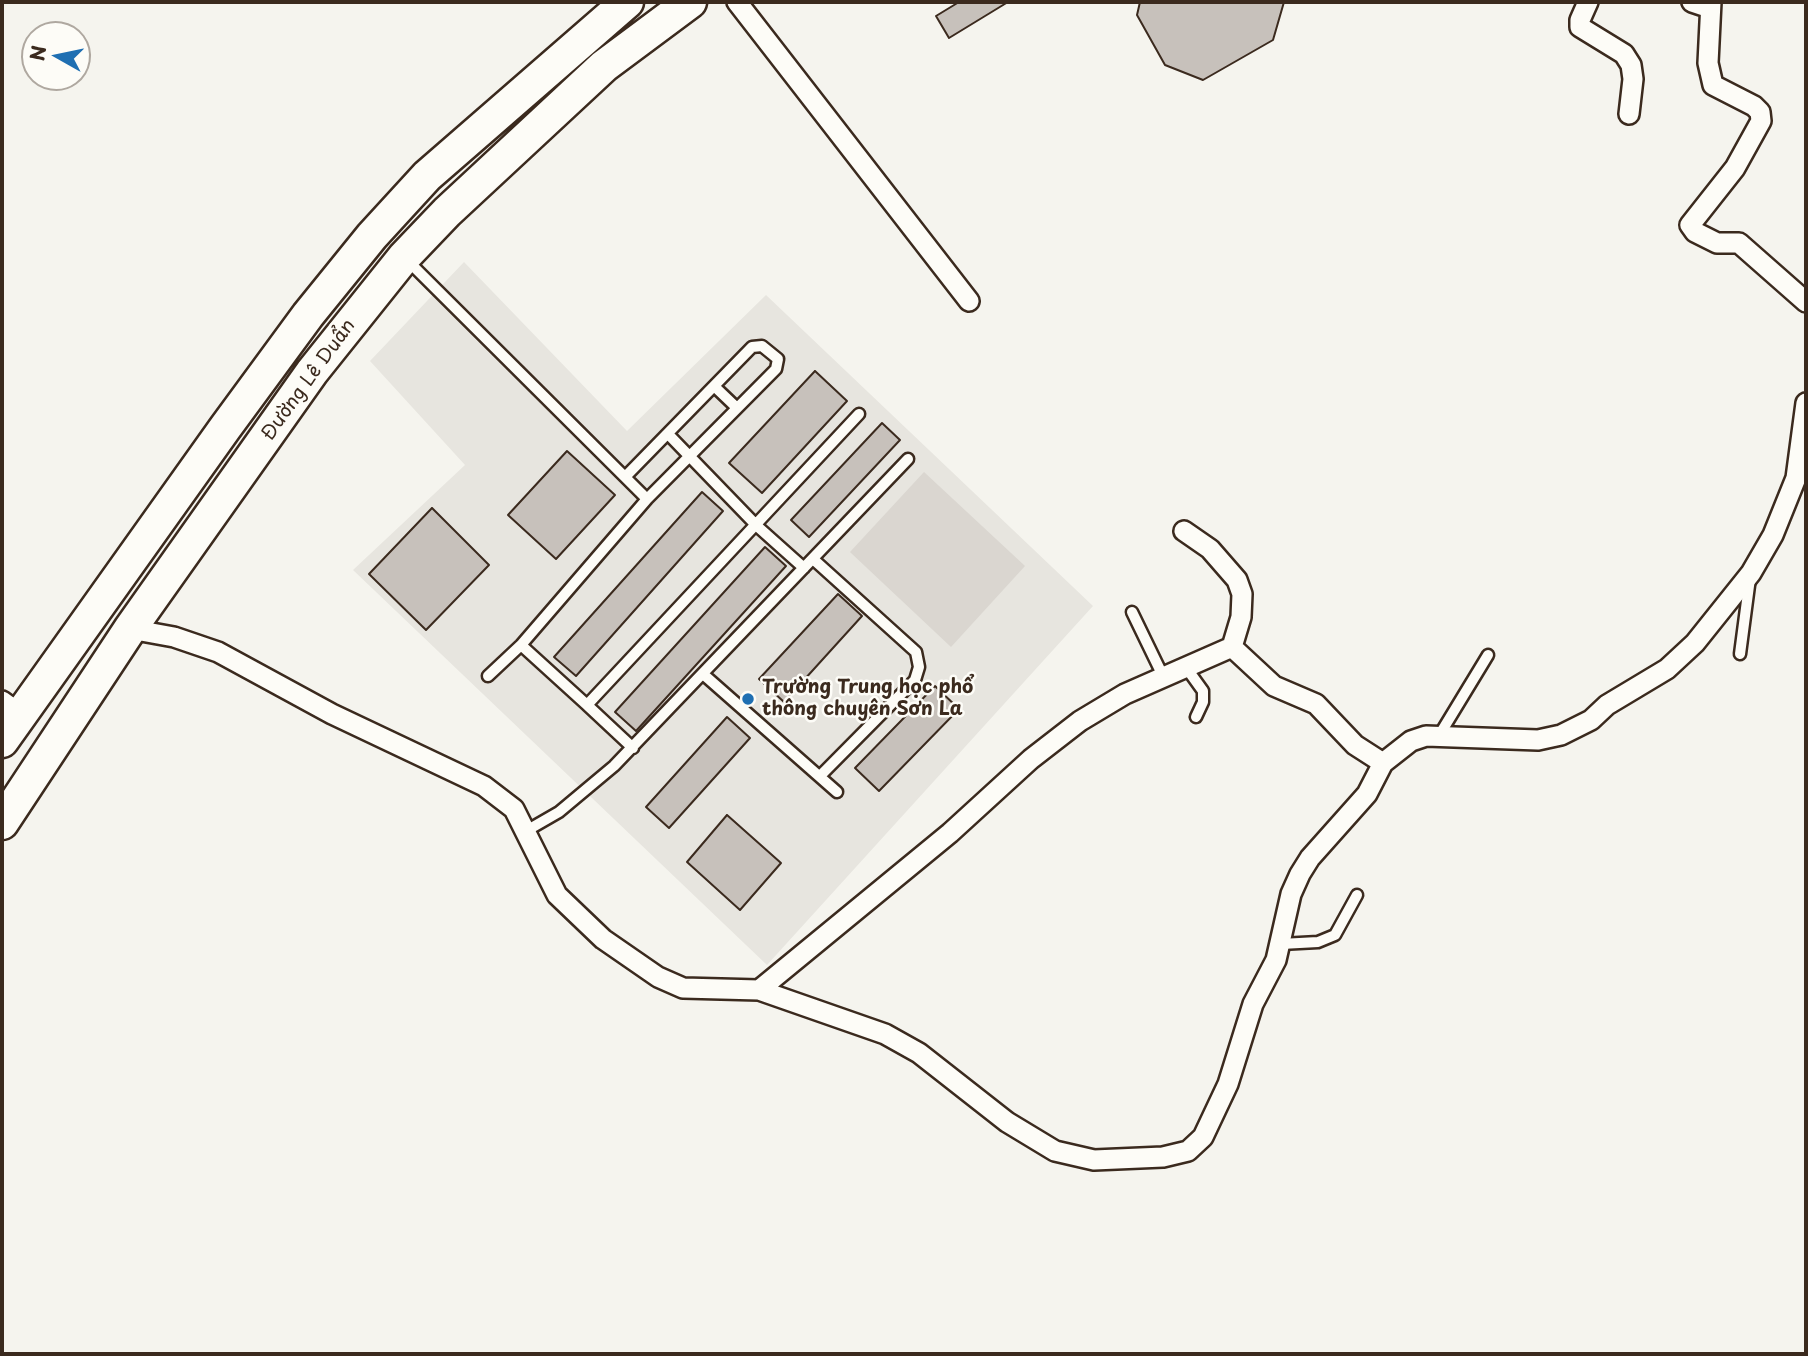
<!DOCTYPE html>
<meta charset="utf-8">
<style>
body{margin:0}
#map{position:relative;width:1808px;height:1356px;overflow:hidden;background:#f5f4ee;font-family:"Playpen Sans",sans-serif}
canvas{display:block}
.frame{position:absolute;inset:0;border:4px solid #3b2a1e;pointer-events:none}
.north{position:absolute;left:21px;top:21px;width:70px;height:70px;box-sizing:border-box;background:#fdfcf7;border:2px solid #afa8a0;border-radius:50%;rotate:279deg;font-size:19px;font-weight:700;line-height:28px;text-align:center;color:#3b2a1e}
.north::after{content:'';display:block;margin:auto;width:24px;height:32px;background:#1f6fb2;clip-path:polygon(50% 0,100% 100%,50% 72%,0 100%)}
</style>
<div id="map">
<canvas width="1808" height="1356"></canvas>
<div class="frame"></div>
<div class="north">N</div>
</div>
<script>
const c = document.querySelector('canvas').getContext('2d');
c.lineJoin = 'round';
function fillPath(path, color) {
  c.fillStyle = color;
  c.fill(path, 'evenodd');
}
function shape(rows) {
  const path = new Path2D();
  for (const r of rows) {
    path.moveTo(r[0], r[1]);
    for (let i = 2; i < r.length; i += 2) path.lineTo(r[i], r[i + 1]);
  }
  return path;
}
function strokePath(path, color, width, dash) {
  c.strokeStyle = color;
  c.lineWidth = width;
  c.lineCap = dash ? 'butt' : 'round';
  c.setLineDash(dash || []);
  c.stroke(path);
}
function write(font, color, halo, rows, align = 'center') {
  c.font = font + ' "Playpen Sans",sans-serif';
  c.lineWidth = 5;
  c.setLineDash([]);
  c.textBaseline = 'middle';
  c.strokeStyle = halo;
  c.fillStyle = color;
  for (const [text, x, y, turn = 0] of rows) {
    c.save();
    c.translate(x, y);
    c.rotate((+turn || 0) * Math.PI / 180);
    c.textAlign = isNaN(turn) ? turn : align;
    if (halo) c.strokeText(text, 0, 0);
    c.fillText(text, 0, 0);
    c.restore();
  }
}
fillPath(shape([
 [464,262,627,431,766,295,1093,606,767,965,353,570,465,465,370,361]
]), '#e7e5df');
fillPath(shape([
 [924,472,1025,566,951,647,850,552]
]), '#dad6d0');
const building = shape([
 [959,2,1008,2,949,38,936,16,959,2],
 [1140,2,1284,2,1273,40,1203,80,1165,65,1137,15,1140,2],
 [815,371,847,401,762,493,729,463,815,371],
 [882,423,900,440,809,537,791,520,882,423],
 [567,451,615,495,556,559,508,515,567,451],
 [702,492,723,511,576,676,554,657,702,492],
 [432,508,489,565,426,630,369,574,432,508],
 [765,547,786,566,636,731,615,712,765,547],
 [838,594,862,616,784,702,759,679,838,594],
 [935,686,959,709,879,791,855,768,935,686],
 [727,717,750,738,669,828,646,807,727,717],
 [727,815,781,863,740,910,687,862,727,815]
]);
fillPath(building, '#c7c1bb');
strokePath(building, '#3b2a1e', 2);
const service = shape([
 [407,260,647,499],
 [715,387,737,408],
 [668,434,757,526,804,568],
 [813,559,916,652,919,667,915,680,820,776],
 [1132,612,1163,676],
 [521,645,587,705,859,414],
 [1740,654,1750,578],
 [1185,666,1203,691,1203,702,1196,717],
 [703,674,837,792],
 [488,676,521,645,647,499,776,369,778,359,762,346,752,347,626,476],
 [587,705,633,748],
 [1440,734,1488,655],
 [526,831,559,812,614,766,908,459],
 [1281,944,1318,942,1335,935,1357,895]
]);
const minor = shape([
 [737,2,969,301],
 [1588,2,1580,20,1580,27,1624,54,1631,65,1633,79,1629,114],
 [1692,2,1710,8],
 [1711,2,1708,63,1713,85,1754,106,1760,112,1761,121,1735,168,1690,225,1695,232,1717,243,1739,243,1806,302],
 [1184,531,1210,549,1237,580,1242,594,1241,617,1232,647],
 [130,629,174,637,218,652,332,714,484,786,514,809,557,895,603,939,658,977,683,988,759,990,885,1034,919,1053,1007,1122,1055,1151,1094,1160,1163,1157,1188,1151,1203,1137,1228,1084,1253,1004,1276,960,1291,894,1300,874,1310,858,1367,794,1383,763,1411,741,1426,736,1538,740,1561,735,1591,720,1607,705,1667,669,1695,643,1751,573,1773,535,1796,478,1806,403],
 [1232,647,1274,686,1316,704,1355,745,1383,763],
 [2,701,20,714],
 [759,990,950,833,1031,759,1080,721,1125,694,1232,647]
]);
const primary = shape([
 [2,741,225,428,308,315,372,236,427,176,627,2],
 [2,823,130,629,312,372,404,257,447,212,604,66,690,2]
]);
strokePath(service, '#3b2a1e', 15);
strokePath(minor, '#3b2a1e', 24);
strokePath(primary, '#3b2a1e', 37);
strokePath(service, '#fdfcf7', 10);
strokePath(minor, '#fdfcf7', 19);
strokePath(primary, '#fdfcf7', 32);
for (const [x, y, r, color] of [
 [748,699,7,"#1f6fb2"]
]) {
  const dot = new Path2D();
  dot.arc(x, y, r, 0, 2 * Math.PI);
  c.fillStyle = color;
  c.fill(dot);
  strokePath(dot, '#fdfcf7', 2.5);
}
write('19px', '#3b2a1e', '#fdfcf7', [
 ["Đường Lê Duẩn",309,380,-54]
]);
write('bold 19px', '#3b2a1e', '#fdfcf7', [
 ["Trường Trung học phổ",762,688],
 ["thông chuyên Sơn La",762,710]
], 'left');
</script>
